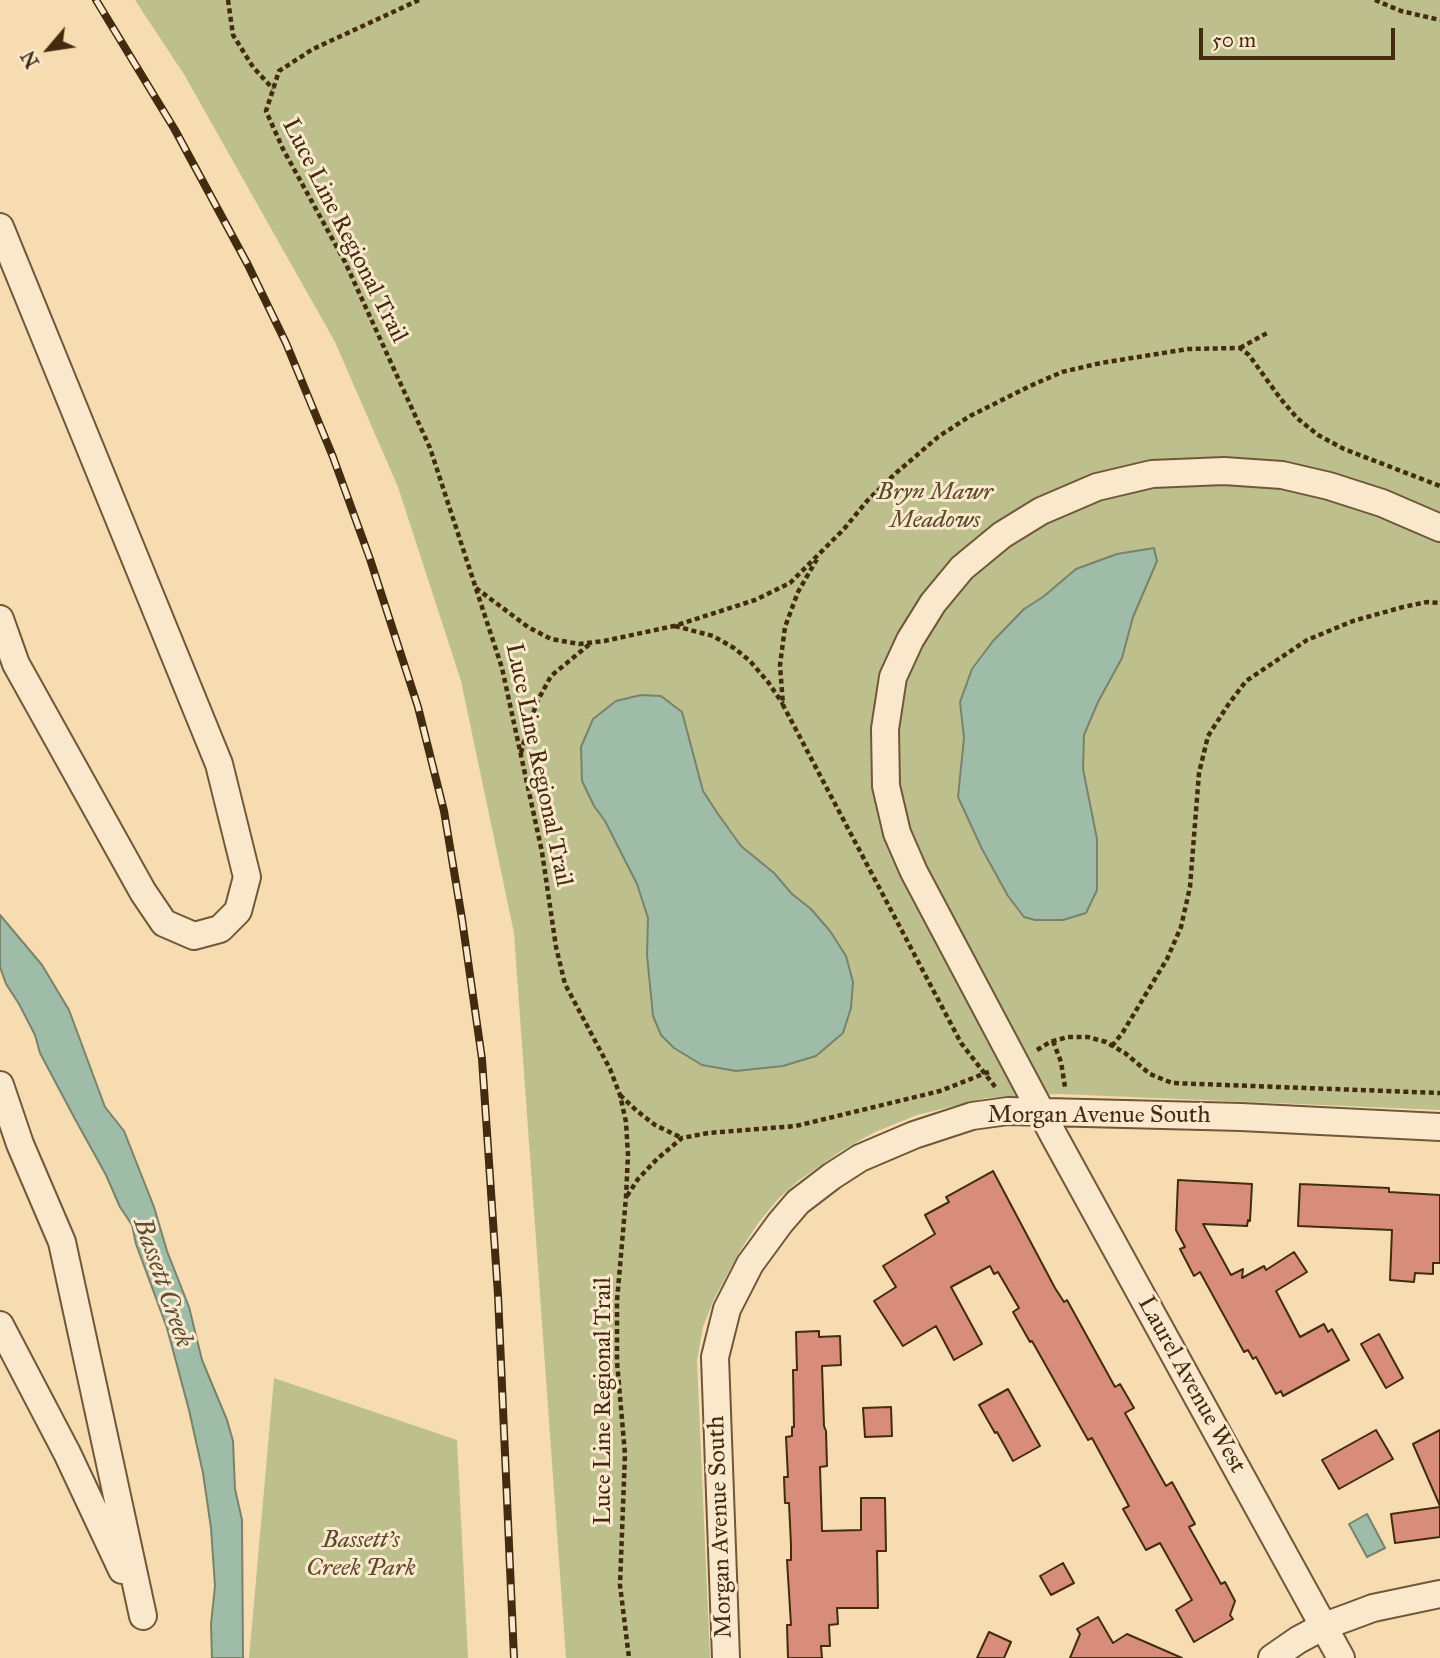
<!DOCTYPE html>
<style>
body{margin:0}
#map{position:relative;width:1440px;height:1658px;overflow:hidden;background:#f7dcb2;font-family:"IM FELL Great Primer",serif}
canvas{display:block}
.north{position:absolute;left:14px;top:14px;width:70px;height:70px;-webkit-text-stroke:5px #fae8cd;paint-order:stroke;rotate:241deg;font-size:19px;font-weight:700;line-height:28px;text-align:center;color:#432b10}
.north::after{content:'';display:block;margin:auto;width:24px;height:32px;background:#432b10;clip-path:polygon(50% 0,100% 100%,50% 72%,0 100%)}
.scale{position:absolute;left:1199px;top:28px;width:196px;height:32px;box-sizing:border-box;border:4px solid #432b10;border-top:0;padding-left:9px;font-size:21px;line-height:24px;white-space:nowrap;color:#432b10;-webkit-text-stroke:5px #fae8cd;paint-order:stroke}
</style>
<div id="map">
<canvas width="1440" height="1658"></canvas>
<div class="north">N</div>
<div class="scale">50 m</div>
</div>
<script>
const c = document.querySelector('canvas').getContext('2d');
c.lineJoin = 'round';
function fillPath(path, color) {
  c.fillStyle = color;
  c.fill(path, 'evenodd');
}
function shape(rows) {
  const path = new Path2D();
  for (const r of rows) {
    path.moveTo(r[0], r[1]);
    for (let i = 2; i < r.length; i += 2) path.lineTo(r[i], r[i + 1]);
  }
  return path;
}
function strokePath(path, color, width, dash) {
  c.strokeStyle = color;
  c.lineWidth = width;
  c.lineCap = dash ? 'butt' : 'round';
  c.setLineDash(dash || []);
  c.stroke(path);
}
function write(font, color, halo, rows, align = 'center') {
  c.font = font + ' "IM FELL Great Primer",serif';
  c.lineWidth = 6;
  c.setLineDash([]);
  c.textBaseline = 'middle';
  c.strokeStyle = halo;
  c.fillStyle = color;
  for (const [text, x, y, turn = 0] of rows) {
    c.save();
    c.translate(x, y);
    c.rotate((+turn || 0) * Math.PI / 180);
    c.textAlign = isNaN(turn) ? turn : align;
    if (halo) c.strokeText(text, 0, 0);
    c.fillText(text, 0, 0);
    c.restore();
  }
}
fillPath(shape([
 [135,0,1440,0,1440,1110,1059,1094,986,1098,917,1115,875,1132,841,1151,798,1181,778,1199,759,1222,741,1249,715,1297,703,1327,697,1361,710,1658,566,1658,514,933,461,681,398,487,335,342,185,76],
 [274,1378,457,1440,468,1658,249,1658]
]), '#bdc08c');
const water = shape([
 [1154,548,1157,561,1133,617,1122,658,1098,702,1084,735,1083,769,1097,839,1097,890,1086,913,1063,920,1035,920,1024,917,1008,896,982,849,958,797,964,738,960,702,972,669,993,641,1024,609,1043,597,1076,569,1117,554,1154,548],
 [641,695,661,696,682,712,703,791,718,814,741,846,774,873,792,894,811,909,830,931,846,956,853,982,851,1008,843,1033,816,1056,783,1066,736,1071,702,1065,674,1048,661,1035,653,1016,647,955,648,918,637,884,605,821,594,806,582,781,581,747,593,719,616,701,641,695],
 [0,915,42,965,69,1010,105,1107,124,1131,154,1207,167,1251,189,1307,202,1360,227,1420,233,1441,235,1489,242,1520,243,1658,212,1658,211,1624,215,1586,211,1528,203,1473,189,1410,167,1328,136,1244,132,1225,120,1207,106,1175,75,1119,40,1053,35,1035,19,1004,6,984,0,967,0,915],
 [1367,1514,1385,1548,1367,1557,1349,1524,1367,1514]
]);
fillPath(water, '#9ebca7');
strokePath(water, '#7a826b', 2);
const building = shape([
 [993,1171,1055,1288,1064,1302,1067,1300,1115,1387,1120,1384,1134,1408,1125,1413,1166,1486,1172,1482,1195,1524,1189,1527,1221,1584,1225,1582,1235,1601,1230,1615,1233,1619,1194,1642,1176,1610,1192,1600,1160,1543,1146,1550,1123,1509,1129,1506,1092,1438,1088,1440,1032,1341,1030,1342,1013,1312,1019,1308,998,1272,994,1274,990,1266,951,1287,982,1344,954,1360,936,1326,903,1346,874,1301,896,1287,883,1266,935,1234,925,1215,949,1202,946,1197,993,1171],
 [1178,1180,1252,1184,1250,1221,1248,1220,1247,1226,1203,1224,1231,1275,1243,1269,1242,1278,1264,1266,1266,1270,1294,1252,1307,1272,1276,1291,1300,1337,1324,1324,1328,1332,1332,1329,1349,1360,1283,1396,1281,1391,1276,1394,1256,1357,1253,1359,1248,1350,1244,1352,1200,1272,1194,1276,1180,1249,1185,1247,1176,1230,1178,1180],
 [1300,1184,1389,1188,1389,1192,1440,1195,1440,1263,1433,1263,1433,1274,1415,1273,1414,1282,1390,1280,1392,1230,1298,1226,1300,1184],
 [819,1331,819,1337,840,1336,841,1365,822,1366,824,1426,826,1431,827,1466,820,1467,822,1531,861,1530,861,1498,885,1498,886,1551,877,1551,878,1608,837,1608,838,1624,829,1625,830,1646,821,1646,822,1658,788,1658,787,1625,791,1625,787,1560,791,1560,791,1545,789,1503,785,1503,784,1477,788,1477,786,1437,792,1436,792,1427,794,1427,793,1370,797,1370,796,1332,819,1331],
 [1379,1334,1403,1378,1386,1388,1361,1344,1379,1334],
 [1008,1389,1040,1446,1013,1461,997,1432,995,1433,979,1405,1008,1389],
 [891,1407,892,1436,865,1437,863,1408,891,1407],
 [1376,1430,1393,1459,1339,1489,1322,1460,1376,1430],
 [1440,1430,1440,1506,1413,1444,1440,1430],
 [1440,1507,1440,1537,1395,1543,1391,1514,1440,1507],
 [1063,1563,1074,1583,1051,1595,1040,1576,1063,1563],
 [1098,1617,1113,1643,1127,1634,1182,1658,1070,1658,1080,1634,1077,1629,1098,1617],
 [989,1632,1011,1642,1004,1658,977,1658,989,1632]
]);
fillPath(building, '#d88d7a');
strokePath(building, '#432b10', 2);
const minor = shape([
 [0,227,219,764,247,877,238,911,220,929,194,936,164,923,143,892,16,664,0,619],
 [0,1085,20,1144,62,1242,143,1616],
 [0,1325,67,1453,122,1570],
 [726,1658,715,1357,727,1309,750,1264,780,1223,798,1202,832,1176,860,1158,914,1135,972,1116,1008,1111,1241,1117,1440,1127],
 [1272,1658,1298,1640,1324,1626,1349,1617,1373,1608,1440,1594],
 [1341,1658,1054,1136,914,872,897,833,886,786,885,729,893,677,910,640,933,603,962,568,1002,535,1041,511,1097,487,1152,474,1224,471,1282,475,1329,486,1382,503,1440,528]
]);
strokePath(minor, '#705738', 30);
strokePath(shape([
 [228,0,233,35,253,67,273,89],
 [419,0,313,49,279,71,266,111,283,149,345,262,430,448,502,668,542,852,556,947,565,984,610,1069,620,1095,626,1122,628,1155,626,1197,617,1301,617,1362,625,1454,620,1585,629,1658],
 [1375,0,1401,11,1440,20],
 [1240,348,1267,333],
 [817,559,798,592,785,627,780,665,783,705,961,1043,996,1088],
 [476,588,528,627,551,639,579,644,604,641,674,626,755,600,790,583,844,529,867,501,896,473,938,437,970,416,1030,386,1062,372,1101,363,1188,349,1240,348,1249,355,1280,398,1297,418,1318,435,1344,449,1440,486],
 [675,626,713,636,734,648,750,661,768,682,783,704],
 [521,753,528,727,538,700,551,676,591,643],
 [1053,1041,1061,1062,1065,1087],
 [1112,1046,1123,1032,1167,959,1181,927,1190,887,1199,773,1208,736,1228,705,1246,681,1307,640,1353,621,1403,607,1427,602,1440,603],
 [1037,1050,1050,1042,1068,1037,1088,1037,1106,1042,1125,1053,1150,1074,1172,1083,1440,1093],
 [620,1095,637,1111,655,1125,682,1138],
 [627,1196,638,1179,657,1159,682,1138,708,1133,796,1126,940,1091,991,1071]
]), '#432b10', 4.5, [5, 3.5]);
strokePath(minor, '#fae8cd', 26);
const rail = shape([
 [96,0,175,130,248,265,286,343,333,457,370,559,418,707,444,811,462,919,482,1059,498,1295,514,1658]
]);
strokePath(rail, '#432b10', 8);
strokePath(rail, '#fae8cd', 5, [16]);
write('24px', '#432b10', '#fae8cd', [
 ["Luce Line Regional Trail",344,231,63],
 ["Luce Line Regional Trail",538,765,78],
 ["Morgan Avenue South",1099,1116],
 ["Laurel Avenue West",1191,1385,61],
 ["Luce Line Regional Trail",604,1401,-90],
 ["Morgan Avenue South",721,1527,-92]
]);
write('italic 24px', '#5b4929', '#fae8cd', [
 ["Bryn Mawr",935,493],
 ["Meadows",935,521],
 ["Bassett's",361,1541],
 ["Creek Park",361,1569]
]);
write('italic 26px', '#5a4f36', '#fae8cd', [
 ["Bassett Creek",162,1283,71]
]);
</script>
